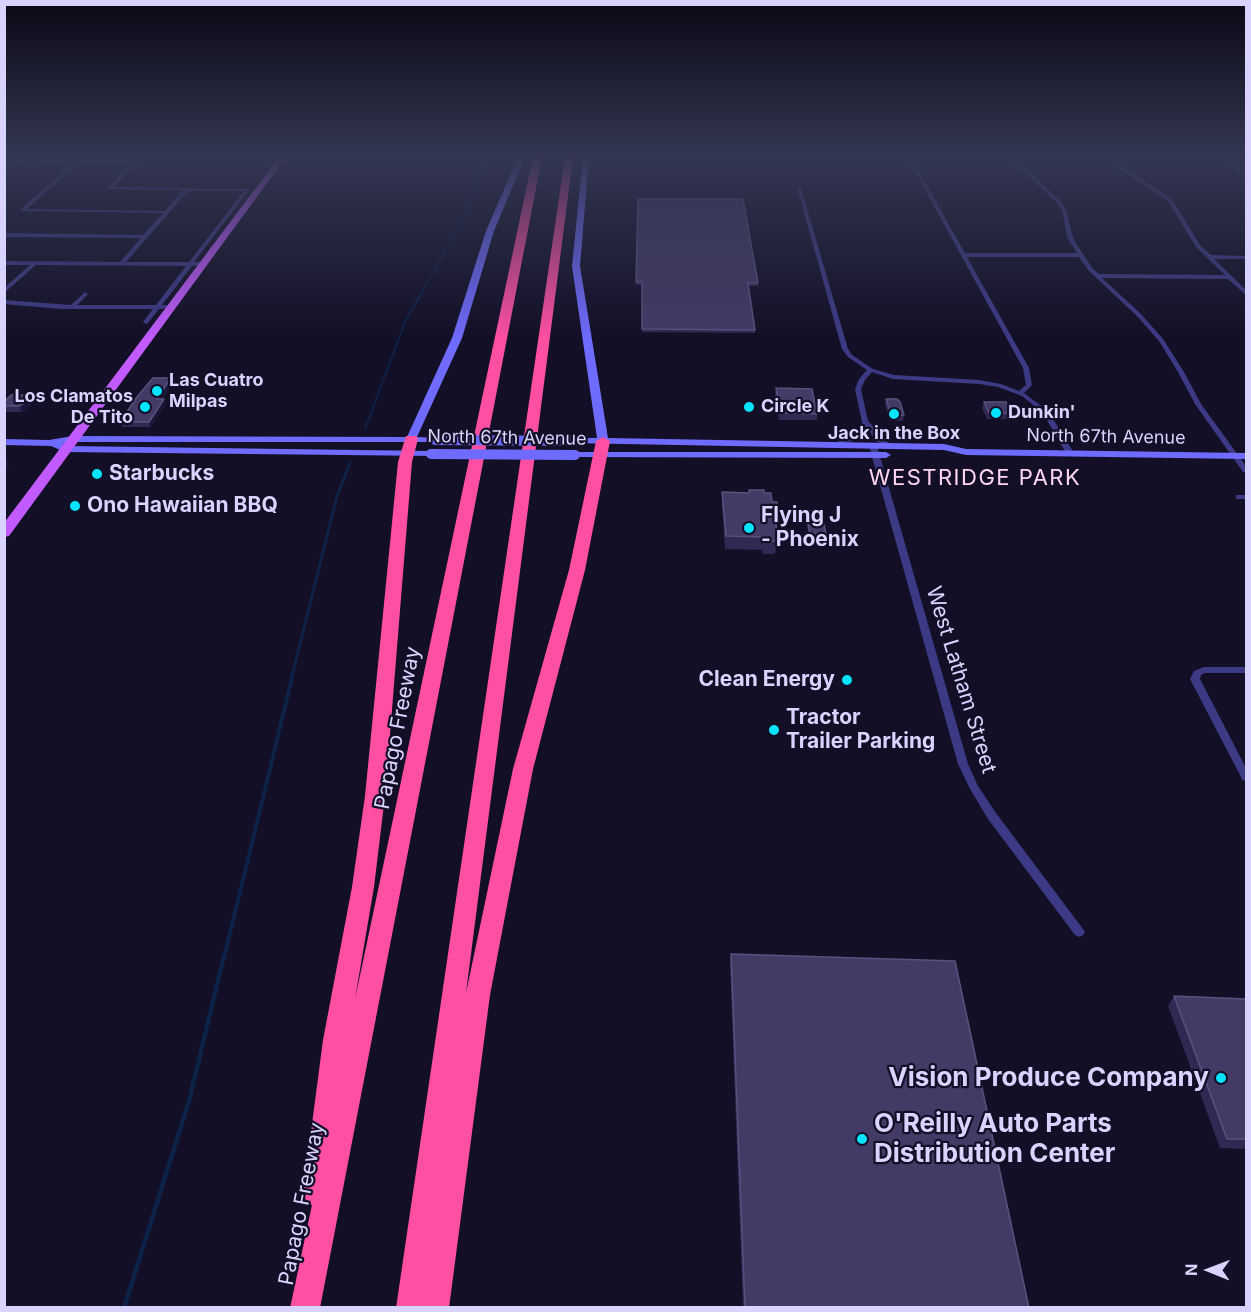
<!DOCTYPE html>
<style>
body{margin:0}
#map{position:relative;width:1251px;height:1312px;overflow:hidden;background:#130f26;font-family:Inter,sans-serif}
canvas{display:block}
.frame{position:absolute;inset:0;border:6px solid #d9d4ff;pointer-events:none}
.north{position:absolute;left:1179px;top:1240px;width:60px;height:60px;-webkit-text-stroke:4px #130f26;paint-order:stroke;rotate:271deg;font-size:16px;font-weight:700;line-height:24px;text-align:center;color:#d9d4ff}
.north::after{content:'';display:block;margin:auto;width:21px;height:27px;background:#d9d4ff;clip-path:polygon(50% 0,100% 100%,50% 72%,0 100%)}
</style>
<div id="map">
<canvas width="1251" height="1312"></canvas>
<div class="frame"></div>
<div class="north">N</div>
</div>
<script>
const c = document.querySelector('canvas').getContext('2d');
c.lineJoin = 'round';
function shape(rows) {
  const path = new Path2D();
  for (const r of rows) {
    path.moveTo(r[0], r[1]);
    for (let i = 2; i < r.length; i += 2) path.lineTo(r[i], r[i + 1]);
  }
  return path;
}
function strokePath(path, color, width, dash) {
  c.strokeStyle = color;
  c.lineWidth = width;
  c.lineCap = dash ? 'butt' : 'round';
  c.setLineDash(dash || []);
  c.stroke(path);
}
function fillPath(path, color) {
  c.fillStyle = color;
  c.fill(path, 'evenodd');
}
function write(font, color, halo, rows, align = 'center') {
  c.font = font + ' Inter,sans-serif';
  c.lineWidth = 4.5;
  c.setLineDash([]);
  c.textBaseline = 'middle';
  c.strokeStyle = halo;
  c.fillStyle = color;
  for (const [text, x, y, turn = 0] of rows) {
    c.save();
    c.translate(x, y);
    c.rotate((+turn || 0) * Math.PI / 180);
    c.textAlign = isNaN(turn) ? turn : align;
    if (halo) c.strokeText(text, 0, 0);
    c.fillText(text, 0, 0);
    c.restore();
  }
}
strokePath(shape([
 [422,292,467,211,487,157]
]), '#0c2248', 1.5);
strokePath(shape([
 [365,429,405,322,423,290]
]), '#0c2248', 2);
strokePath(shape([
 [291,680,337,496,350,463]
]), '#0c2248', 3);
strokePath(shape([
 [224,958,292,678]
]), '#0c2248', 4);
strokePath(shape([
 [124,1308,189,1101,224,956]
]), '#0c2248', 4.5);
fillPath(shape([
 [19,157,24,157,23,159,138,160,138,162,114,187,247,189,249,190,194,262,204,262,206,263,206,265,192,266,162,305,172,305,175,307,174,308,159,309,148,323,146,324,143,322,153,309,61,309,4,304,4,300,71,305,85,292,88,294,77,305,156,305,186,266,36,265,4,293,4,288,30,265,4,265,4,261,120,262,141,238,4,237,4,233,143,235,163,213,21,211,21,209,74,162,19,161,4,172,4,168,19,157],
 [80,162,132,162,108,187,108,189,183,190,165,211,27,209,80,162],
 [188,191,244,191,189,262,126,262,188,191],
 [907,157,911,157,965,253,1077,253,1067,237,1062,210,1057,203,1008,157,1013,157,1061,201,1066,210,1073,237,1077,245,1093,269,1099,274,1225,275,1196,247,1168,201,1117,168,1108,157,1113,157,1121,166,1172,199,1200,245,1211,255,1246,256,1246,259,1214,259,1246,290,1246,295,1228,279,1102,278,1141,314,1163,339,1184,372,1201,404,1246,466,1246,472,1243,472,1195,404,1178,372,1159,341,1137,316,1089,271,1079,257,967,257,1029,368,1032,385,1024,393,1048,411,1074,453,1073,455,1067,455,1043,413,1022,396,998,387,979,384,893,379,872,372,865,380,861,389,868,421,875,428,880,439,897,446,893,448,875,441,868,428,859,440,836,444,836,442,855,437,861,430,862,422,855,389,859,379,867,370,848,357,842,349,797,187,801,188,848,349,852,355,873,369,894,375,979,380,1001,384,1019,391,1026,385,1023,368,907,157],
 [1222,157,1227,157,1246,174,1246,177,1222,157],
 [870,444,876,444,877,446,968,764,978,786,996,813,1083,929,1085,932,1083,935,1079,937,1075,935,988,819,969,787,958,764,869,446,870,444],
 [1236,495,1246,495,1246,499,1236,499,1236,495],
 [1204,667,1246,667,1246,673,1205,673,1201,675,1200,679,1246,768,1246,781,1242,780,1241,777,1190,679,1194,671,1204,667]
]), '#3d3a85');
fillPath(shape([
 [518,157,525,157,494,231,462,338,417,437,439,438,439,442,73,442,62,444,67,446,431,451,435,452,435,456,65,452,51,446,4,445,4,439,49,440,73,436,407,437,452,338,486,231,518,157],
 [583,157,589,157,580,266,608,438,944,444,966,449,1246,453,1246,459,966,455,944,450,570,443,570,439,574,438,597,438,572,266,583,157],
 [575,452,886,452,891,455,886,458,571,457,571,453,575,452]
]), '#6f6bff');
fillPath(shape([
 [279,157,286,157,9,536,4,537,4,523,279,157]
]), '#c25bff');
fillPath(shape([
 [533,157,542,157,320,1308,290,1308,312,1205,307,1203,303,1193,323,1040,352,887,365,796,398,462,406,436,416,436,418,439,412,462,385,796,374,887,355,999,533,157],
 [565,157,573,157,466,993,513,769,569,570,596,441,603,437,610,441,585,570,533,769,490,995,449,1308,396,1308,565,157]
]), '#ff4fa3');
strokePath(shape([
 [435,440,574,441],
 [431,454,575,455]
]), '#6f6bff', 10);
fillPath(shape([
 [638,199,758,283,758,286,748,286,755,333,642,332,642,285,636,285],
 [173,383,162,399,166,404,150,427,122,427,120,422],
 [776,388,817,414,817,420,779,420,775,395],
 [886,399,904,415,903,421,890,421,885,405],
 [35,401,28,409,22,412,4,412,4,402],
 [984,402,1011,413,1009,419,987,419,982,408],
 [749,490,764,493,772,502,778,512,776,524,778,537,775,554,763,554,762,550,725,549,722,505,722,492,749,493],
 [806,511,826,534,826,537,809,537,805,514],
 [731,954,1029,1308,743,1308,730,964],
 [1174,996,1246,999,1246,1149,1220,1148,1168,1006]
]), '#312854');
fillPath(shape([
 [171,378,173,383,158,404,157,399],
 [33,395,35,401,28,409,22,412,19,406],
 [164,399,166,404,150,427,149,422],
 [7,460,9,465,4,470,4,462]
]), '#1d163a');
const building = shape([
 [638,199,743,199,758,283,748,283,755,330,642,329,642,282,636,282,638,199],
 [153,378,171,378,157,399,164,399,149,422,120,422,137,397,153,378],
 [776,388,812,389,817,414,780,413,776,388],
 [11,395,33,395,25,403,19,406,4,406,4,402,11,395],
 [886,399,897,399,900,402,904,415,891,415,886,399],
 [984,402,1006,402,1011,413,989,413,984,402],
 [749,490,764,490,764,493,771,493,772,502,777,502,778,512,774,512,778,537,776,537,777,541,764,541,764,537,726,536,722,492,749,493,749,490],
 [806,511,821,511,826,534,810,534,806,511],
 [731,954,955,961,1029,1308,745,1308,731,954],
 [1174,996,1246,999,1246,1139,1227,1139,1174,996]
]);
fillPath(building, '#433a66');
strokePath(building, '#5a527e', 1.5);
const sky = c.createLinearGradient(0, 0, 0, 341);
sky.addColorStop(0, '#0a0815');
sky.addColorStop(0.46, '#333752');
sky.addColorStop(1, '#33375200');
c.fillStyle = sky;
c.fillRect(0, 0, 1251, 341);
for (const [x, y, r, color] of [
 [157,391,6,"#00e5ff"],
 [145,407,6,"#00e5ff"],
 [749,407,6,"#00e5ff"],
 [996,413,6,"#00e5ff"],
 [894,414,6,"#00e5ff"],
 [97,474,6,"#00e5ff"],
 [75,506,6,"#00e5ff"],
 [749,528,6,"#00e5ff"],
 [847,680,6,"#00e5ff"],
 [774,730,6,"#00e5ff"],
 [1221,1078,6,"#00e5ff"],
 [862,1139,6,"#00e5ff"]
]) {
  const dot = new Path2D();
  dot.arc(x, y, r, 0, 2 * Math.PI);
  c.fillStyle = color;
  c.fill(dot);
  strokePath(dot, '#130f26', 2);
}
write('bold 18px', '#d9d4ff', '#130f26', [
 ["Las Cuatro",169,381],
 ["Milpas",169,402],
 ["Los Clamatos",133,397,"right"],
 ["De Tito",133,418,"right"],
 ["Circle K",761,407],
 ["Dunkin'",1008,413],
 ["Jack in the Box",894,434,"center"]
], 'left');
write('18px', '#d9d4ff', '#130f26', [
 ["North 67th Avenue",1106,437,1],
 ["North 67th Avenue",507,438,1]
]);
write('bold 21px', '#d9d4ff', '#130f26', [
 ["Starbucks",109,474],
 ["Ono Hawaiian BBQ",87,506],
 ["Flying J",761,516],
 ["- Phoenix",761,540],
 ["Clean Energy",835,680,"right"],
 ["Tractor",786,718],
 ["Trailer Parking",786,742]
], 'left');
write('21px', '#d9d4ff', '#130f26', [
 ["West Latham Street",961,680,73],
 ["Papago Freeway",398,728,-79],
 ["Papago Freeway",302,1204,-79]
]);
c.letterSpacing = '1.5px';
write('22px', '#ffd6f0', '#130f26', [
 ["WESTRIDGE PARK",975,478]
]);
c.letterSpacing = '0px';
write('bold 26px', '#d9d4ff', '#130f26', [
 ["Vision Produce Company",1209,1078],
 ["O'Reilly Auto Parts",874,1124,"left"],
 ["Distribution Center",874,1154,"left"]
], 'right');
</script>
